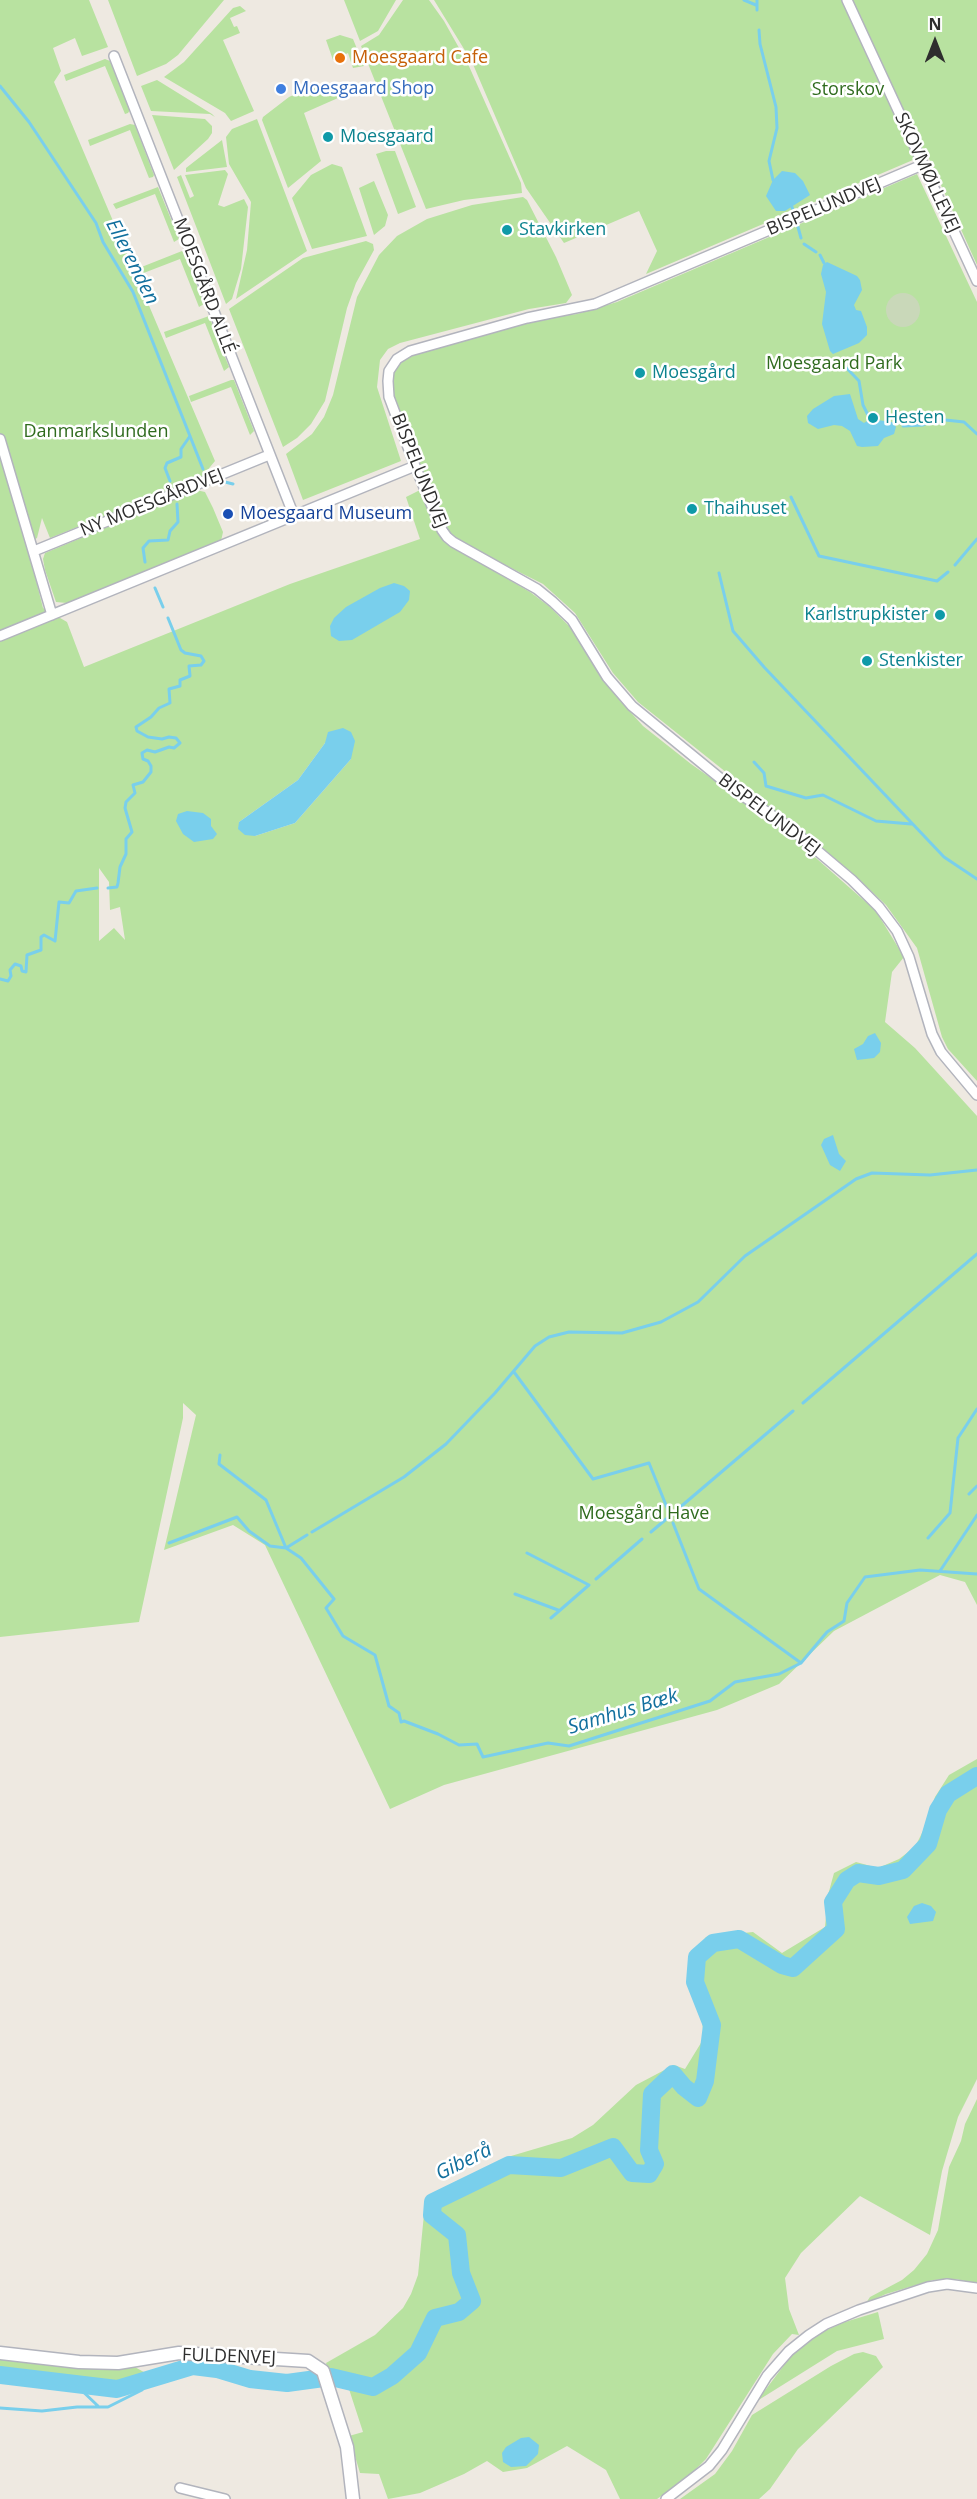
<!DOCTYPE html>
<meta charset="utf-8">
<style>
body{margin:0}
#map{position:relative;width:977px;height:2499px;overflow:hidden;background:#eee9e1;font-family:"Open Sans",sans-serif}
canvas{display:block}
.north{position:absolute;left:905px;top:12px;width:60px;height:60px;-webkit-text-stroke:4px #fff;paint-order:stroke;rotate:0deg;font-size:16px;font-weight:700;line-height:24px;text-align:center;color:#2e2e2e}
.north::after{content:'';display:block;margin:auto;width:21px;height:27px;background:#2e2e2e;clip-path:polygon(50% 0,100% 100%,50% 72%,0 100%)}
</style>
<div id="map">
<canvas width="977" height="2499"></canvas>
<div class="north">N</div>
</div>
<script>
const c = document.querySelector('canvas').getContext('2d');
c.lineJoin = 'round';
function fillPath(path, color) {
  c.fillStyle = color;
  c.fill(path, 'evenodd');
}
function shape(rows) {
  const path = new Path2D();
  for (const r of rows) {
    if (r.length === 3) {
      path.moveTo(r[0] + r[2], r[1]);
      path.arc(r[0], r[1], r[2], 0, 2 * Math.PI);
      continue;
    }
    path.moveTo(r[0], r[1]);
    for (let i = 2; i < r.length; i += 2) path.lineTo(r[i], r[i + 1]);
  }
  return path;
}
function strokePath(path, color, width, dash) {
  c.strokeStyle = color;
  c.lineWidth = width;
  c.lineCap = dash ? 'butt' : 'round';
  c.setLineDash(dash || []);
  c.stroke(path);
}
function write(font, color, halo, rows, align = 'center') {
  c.font = font + ' "Open Sans",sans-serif';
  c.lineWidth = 5;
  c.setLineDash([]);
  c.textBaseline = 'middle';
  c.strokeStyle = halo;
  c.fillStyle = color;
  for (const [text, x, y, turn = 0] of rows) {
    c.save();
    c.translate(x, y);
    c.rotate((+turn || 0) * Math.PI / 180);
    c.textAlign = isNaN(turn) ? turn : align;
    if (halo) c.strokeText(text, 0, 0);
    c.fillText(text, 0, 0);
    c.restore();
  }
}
fillPath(shape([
 [0,0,89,0,108,47,82,56,75,38,53,48,61,71,54,82,215,461,201,478,50,538,42,518,37,538,27,544,43,608,67,622,84,667,290,584,420,539,406,497,420,490,436,530,456,549,530,592,550,607,569,626,616,696,643,726,691,764,782,828,876,911,904,957,892,972,885,1022,915,1048,977,1116,977,1605,965,1582,940,1575,834,1631,779,1684,717,1710,444,1785,390,1809,265,1545,233,1525,164,1550,196,1415,183,1403,183,1418,139,1622,0,1637],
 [325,743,351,759,295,823,255,836,239,822,298,780],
 [99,868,109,882,110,910,120,907,125,940,114,928,99,941],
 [108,0,224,0,178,55,166,64,137,76],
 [344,0,396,0,378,31,360,41],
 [403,0,429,0,444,21,468,64,521,183,522,193,464,200,426,209,361,46,379,35],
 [434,0,977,0,977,265,927,154,646,274,657,251,639,211,564,243,526,188,472,62],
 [240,6,246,11,230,18,234,27,237,26,240,33,223,40,254,111,231,121,225,113,164,77,184,62,233,8],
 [340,35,353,39,364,66,353,68,348,53,333,60,326,40],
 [105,59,110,61,130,110,128,113,125,114,105,66,66,81,64,75],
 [157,80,212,114,215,117,210,114,151,111,141,86],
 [327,84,336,84,338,87,338,98,304,113,321,161,288,188,262,120,263,117,289,97,311,87],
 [152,115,205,119,212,126,212,133,208,139,174,170],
 [257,119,307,251,236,299,247,250,251,202,229,164,226,137,232,129],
 [130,124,135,125,154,175,153,177,149,178,130,130,90,146,88,140],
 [222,140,227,167,186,172,186,168],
 [386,151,395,151,416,207,398,214,376,154],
 [332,164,342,167,367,236,312,249,292,198,311,175],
 [225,170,228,174,218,205,224,207,244,199,248,207,241,269,232,299,226,304,177,177,181,175,190,198,194,196,185,175],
 [917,174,977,302,977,1081,948,1049,942,1037,917,948,886,905,850,871,638,702,613,673,575,613,543,584,455,540,443,521,428,488,395,405,391,384,394,369,398,364,414,354,518,326,526,321,577,314,617,302],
 [374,181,388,215,385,226,374,235,359,188],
 [158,187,179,239,174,242,155,194,116,209,113,204],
 [523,197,527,200,556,257,572,295,566,303,529,309,400,343,388,349,380,360,377,387,401,461,303,500,286,454,312,434,324,417,333,395,357,297,379,255,397,236,427,219,472,205],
 [366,241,373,244,374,250,356,283,347,308,325,401,311,424,297,438,283,447,229,309,303,258],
 [182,251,184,252,204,304,199,307,180,259,141,274,139,268],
 [209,316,229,367,224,371,205,323,166,338,164,332],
 [231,380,234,380,254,431,250,435,231,387,191,402,189,396],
 [196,490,205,492,213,508,223,532,221,541,67,603,56,602,45,570,43,559,45,553],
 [977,1759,977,2079,958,2117,942,2171,930,2235,860,2196,801,2253,785,2278,789,2309,799,2335,792,2334,773,2354,706,2459,686,2479,657,2499,620,2499,606,2470,567,2446,527,2468,503,2472,487,2461,464,2474,420,2493,388,2499,379,2474,360,2473,349,2436,363,2432,348,2386,333,2383,326,2363,375,2335,403,2308,411,2294,418,2275,425,2204,428,2198,451,2184,511,2156,572,2138,593,2125,636,2085,674,2065,685,2069,704,2038,702,2021,690,1983,689,1961,706,1937,753,1932,782,1953,825,1927,828,1895,834,1873,856,1862,878,1868,899,1859,915,1847,928,1821,935,1797,949,1775],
 [977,2099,977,2284,956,2279,933,2280,886,2294,866,2303,870,2297,902,2280,914,2270,927,2254,938,2230,949,2167,961,2141,965,2124],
 [878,2312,884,2339,837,2351,757,2401,791,2356,822,2332,845,2322],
 [863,2352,876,2356,883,2367,798,2449,770,2489,759,2499,680,2499,715,2474,732,2451,752,2415,831,2366,854,2354],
 [0,2359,71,2368,106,2369,133,2366,160,2381,118,2394,0,2379]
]), '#b8e2a0');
fillPath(shape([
 [903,310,17]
]), '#c9d8b9');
fillPath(shape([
 [782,171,795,173,803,181,810,195,785,211,776,211,766,196,773,180],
 [827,262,857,276,860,280,862,290,854,305,856,310,861,311,867,327,867,335,859,343,833,354,830,351,822,324,826,292,821,274,823,265],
 [850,394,858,419,864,423,870,419,892,422,896,427,894,434,884,438,878,446,862,447,857,446,850,431,842,426,834,425,818,429,808,423,807,416,813,409,834,396],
 [394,583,404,586,410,591,409,600,400,612,352,640,339,641,331,636,330,626,334,618,346,607,380,588],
 [343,728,351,732,355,741,351,759,295,823,255,836,245,835,238,829,239,822,298,780,325,743,328,732],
 [187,811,203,813,211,819,211,826,217,834,213,839,194,842,183,834,176,821,178,814],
 [875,1033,881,1043,880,1052,874,1058,857,1060,854,1049,863,1044,868,1036],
 [833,1135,839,1154,846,1161,840,1171,830,1165,821,1145,824,1139],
 [922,1903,931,1906,936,1912,933,1921,910,1924,907,1917,914,1906],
 [529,2437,539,2445,538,2454,526,2466,511,2467,503,2462,502,2453,506,2447,521,2438]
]), '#79cfec');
strokePath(shape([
 [744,0,756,5],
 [757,0,757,10],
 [759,30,760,44,776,107,777,128,769,161,773,180],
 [0,86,29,122,96,223,103,242,133,292,203,469],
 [792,207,793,210],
 [798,227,801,238],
 [804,244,816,252],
 [820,255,824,263],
 [839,360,859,381,863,405,870,419],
 [903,426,923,425,936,419,964,422,977,434],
 [170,481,165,468,167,463,181,457,181,449,190,436],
 [225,482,233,484],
 [791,497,819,556,937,581,948,572],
 [145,562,143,548,149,541,168,540,170,531,178,522,177,504],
 [955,565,977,539],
 [719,573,733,631,764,667,944,857,977,879],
 [155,588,163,607],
 [754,762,764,773,766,786,806,798,823,795,876,821,911,824],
 [108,888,117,887,118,883,120,867,126,854,126,839,132,832,125,808,126,802,135,793,133,785,143,782,151,772,151,766,148,761,143,759,142,753,147,750,155,752,169,747,174,748,180,743,176,738,169,737,162,739,148,737,137,731,136,727,151,717,159,708,170,703,169,689,180,686,180,680,190,676,189,666,201,665,204,661,201,656,185,653,181,650,168,618],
 [0,979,8,981,11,976,10,970,15,964,21,966,22,971,26,972,27,955,41,950,41,937,44,935,55,941,59,902,69,903,76,891,97,888],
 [514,1372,593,1479,649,1463,670,1515],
 [803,1403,977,1254],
 [220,1455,219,1464,266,1500,286,1548,301,1558,334,1599,326,1608,343,1636,375,1655,389,1706,399,1713,401,1722,404,1721,438,1734,459,1745,477,1744,483,1757,548,1743,569,1746,710,1701,735,1682,779,1674,801,1663,827,1632,844,1621,847,1603,865,1577,920,1570,977,1574],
 [969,1494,977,1486],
 [673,1523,699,1589,801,1663],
 [312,1532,404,1477,446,1444,495,1393,535,1346,549,1337,569,1332,622,1333,661,1322,698,1302,745,1256,856,1179,872,1173,930,1175,977,1170],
 [651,1532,793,1411],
 [928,1538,950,1513,958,1438,977,1409],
 [169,1543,237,1517,249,1531,270,1546,286,1548,307,1535],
 [527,1553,589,1585,551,1618],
 [940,1571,977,1515],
 [596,1579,642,1539],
 [515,1594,558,1610],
 [75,2384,98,2406],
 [0,2408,42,2411,77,2407,108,2407,142,2390,148,2380]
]), '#79cfec', 3);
strokePath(shape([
 [0,2375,117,2389,193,2366,217,2369,250,2379,287,2383,331,2377,373,2387,392,2376,418,2353,435,2318,459,2312,472,2301,461,2273,457,2235,432,2215,433,2202,509,2165,561,2168,613,2147,632,2173,649,2174,655,2164,649,2150,652,2094,673,2074,684,2087,698,2098,705,2081,712,2025,695,1982,697,1957,713,1943,739,1939,782,1965,793,1968,836,1929,833,1902,847,1880,858,1873,879,1876,903,1870,928,1844,938,1810,948,1794,977,1776]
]), '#79cfec', 18);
const street = shape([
 [847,0,977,281],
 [114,56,294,516],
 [922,165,595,304,527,318,410,351,397,359,389,371,388,381,389,397,415,466,442,530,447,537,453,542,537,589,553,602,572,620,607,677,632,706,737,792,788,826,852,880,879,907,897,931,909,957,932,1034,941,1052,977,1095],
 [0,439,52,615],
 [34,551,269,455],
 [0,636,415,466],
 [180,2488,225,2499],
 [666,2499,709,2466,722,2450,767,2376,789,2351,809,2335,826,2324,859,2310,928,2287,947,2284,977,2288]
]);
const secondary = shape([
 [0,2353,79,2362,118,2363,179,2353,308,2361,323,2371,328,2387,347,2447,353,2499]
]);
strokePath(street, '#b2b4bd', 12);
strokePath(secondary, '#b2b4bd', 15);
strokePath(street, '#fff', 9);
strokePath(secondary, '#fff', 12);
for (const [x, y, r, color] of [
 [340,58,6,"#e8710a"],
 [281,89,6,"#3f7fe0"],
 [328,137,6,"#0f9aa8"],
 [507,230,6,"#0f9aa8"],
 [640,373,6,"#0f9aa8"],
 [873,418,6,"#0f9aa8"],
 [692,509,6,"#0f9aa8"],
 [228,514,6,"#1a4fb4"],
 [940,615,6,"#0f9aa8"],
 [867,661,6,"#0f9aa8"]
]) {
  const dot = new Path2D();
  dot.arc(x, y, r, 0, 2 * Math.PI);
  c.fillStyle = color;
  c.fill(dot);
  strokePath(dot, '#fff', 2);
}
write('18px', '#c56008', '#fff', [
 ["Moesgaard Cafe",352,58]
], 'left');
write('18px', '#366cbe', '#fff', [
 ["Moesgaard Shop",293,89]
], 'left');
write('18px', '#2f6b1e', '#fff', [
 ["Storskov",848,90],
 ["Moesgaard Park",834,364],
 ["Danmarkslunden",96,432],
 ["Moesgård Have",644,1514]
]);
write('18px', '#0d838f', '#fff', [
 ["Moesgaard",340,137],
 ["Stavkirken",519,230],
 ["Moesgård",652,373],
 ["Hesten",885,418],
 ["Thaihuset",704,509],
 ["Karlstrupkister",928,615,"right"],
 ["Stenkister",879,661]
], 'left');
write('18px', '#2e2e2e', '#fff', [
 ["SKOVMØLLEVEJ",927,173,65],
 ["BISPELUNDVEJ",824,207,-23],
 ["MOESGÅRD ALLÉ",204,286,69],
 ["BISPELUNDVEJ",419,471,68],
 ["NY MOESGÅRDVEJ",152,503,-22],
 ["BISPELUNDVEJ",769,815,37],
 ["FULDENVEJ",229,2357,2]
]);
write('18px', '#164399', '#fff', [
 ["Moesgaard Museum",240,514]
], 'left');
write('italic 20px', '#12709e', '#fff', [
 ["Ellerenden",132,262,63],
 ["Samhus Bæk",623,1712,-17],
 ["Giberå",464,2162,-26]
]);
</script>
